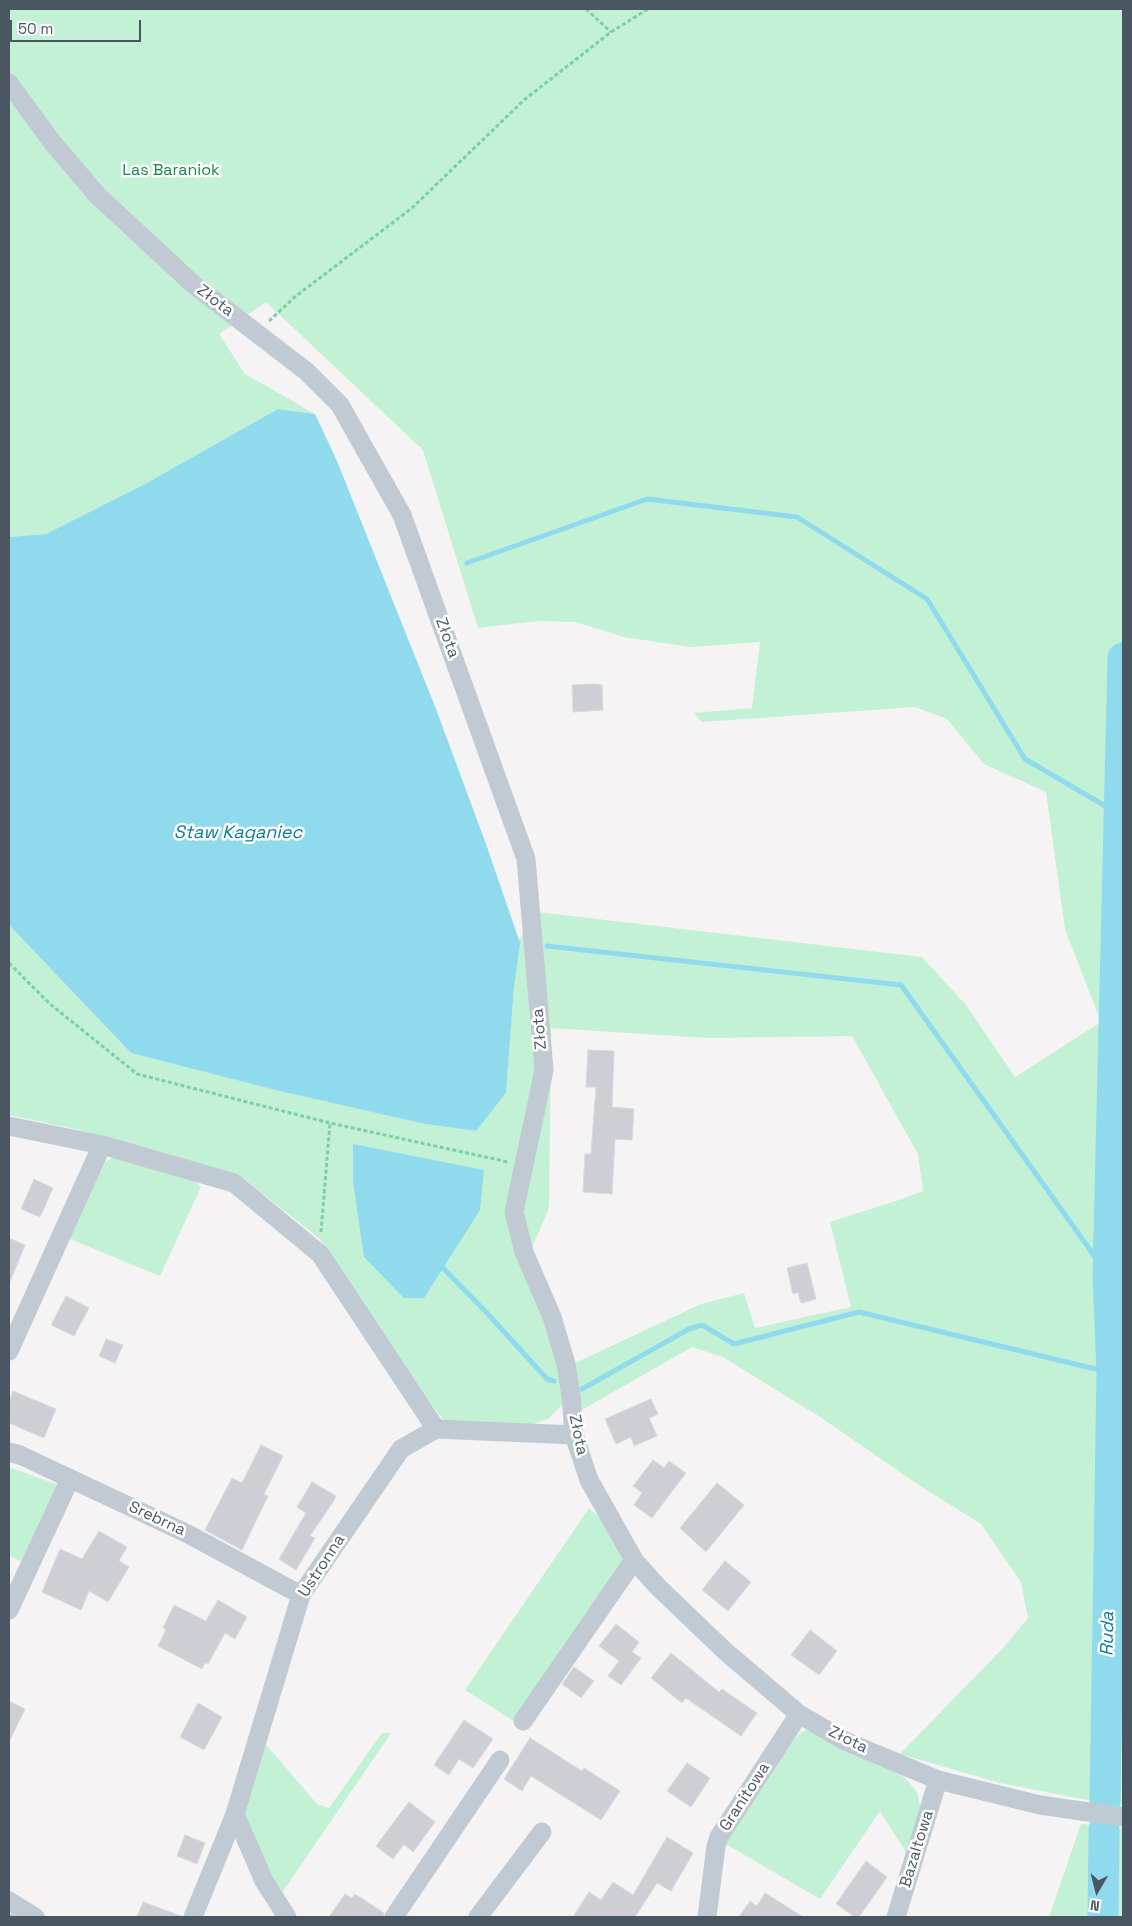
<!DOCTYPE html>
<meta charset="utf-8">
<style>
body{margin:0}
#map{position:relative;width:1132px;height:1926px;overflow:hidden;background:#f5f3f3;font-family:"Space Grotesk",sans-serif}
canvas{display:block}
.frame{position:absolute;inset:0;border:10px solid #4a5661;pointer-events:none}
.north{position:absolute;left:1072px;top:1866px;width:50px;height:50px;-webkit-text-stroke:4px #fff;paint-order:stroke;rotate:188deg;font-size:14px;font-weight:700;line-height:20px;text-align:center;color:#4a5661}
.north::after{content:'';display:block;margin:auto;width:18px;height:22px;background:#4a5661;clip-path:polygon(50% 0,100% 100%,50% 72%,0 100%)}
.scale{position:absolute;left:10px;top:20px;width:131px;height:22px;box-sizing:border-box;border:2px solid #4a5661;border-top:0;padding-left:6px;font-size:15px;line-height:18px;white-space:nowrap;color:#4a5661;-webkit-text-stroke:4px #fff;paint-order:stroke}
</style>
<div id="map">
<canvas width="1132" height="1926"></canvas>
<div class="frame"></div>
<div class="north">N</div>
<div class="scale">50 m</div>
</div>
<script>
const c = document.querySelector('canvas').getContext('2d');
c.lineJoin = 'round';
function fillPath(path, color) {
  c.fillStyle = color;
  c.fill(path, 'evenodd');
}
function shape(rows) {
  const path = new Path2D();
  for (const r of rows) {
    path.moveTo(r[0], r[1]);
    for (let i = 2; i < r.length; i += 2) path.lineTo(r[i], r[i + 1]);
  }
  return path;
}
function strokePath(path, color, width, dash) {
  c.strokeStyle = color;
  c.lineWidth = width;
  c.lineCap = dash ? 'butt' : 'round';
  c.setLineDash(dash || []);
  c.stroke(path);
}
function write(font, color, halo, rows, align = 'center') {
  c.font = font + ' "Space Grotesk",sans-serif';
  c.lineWidth = 5;
  c.setLineDash([]);
  c.textBaseline = 'middle';
  c.strokeStyle = halo;
  c.fillStyle = color;
  for (const [text, x, y, turn = 0] of rows) {
    c.save();
    c.translate(x, y);
    c.rotate((+turn || 0) * Math.PI / 180);
    c.textAlign = isNaN(turn) ? turn : align;
    if (halo) c.strokeText(text, 0, 0);
    c.fillText(text, 0, 0);
    c.restore();
  }
}
fillPath(shape([
 [9,9,1123,9,1123,1807,1000,1783,900,1754,1003,1648,1028,1618,1021,1582,981,1524,919,1485,820,1417,723,1357,692,1347,580,1411,571,1365,701,1304,744,1293,755,1328,851,1307,830,1222,899,1200,923,1191,918,1154,852,1036,707,1038,551,1028,549,1208,531,1250,559,1361,563,1404,548,1419,527,1426,444,1421,408,1373,320,1239,244,1179,75,1129,9,1115,9,925,131,1053,425,1124,475,1131,506,1093,517,943,537,912,922,957,966,1005,1015,1077,1101,1022,1065,929,1046,792,984,764,947,719,915,707,702,722,694,713,752,708,760,642,690,647,624,637,575,622,537,621,478,628,423,450,266,302,219,334,245,374,315,414,278,409,143,485,46,534,9,537],
 [115,1156,194,1181,201,1187,160,1276,65,1237,98,1166],
 [9,1467,61,1486,23,1562,9,1556],
 [589,1508,607,1524,626,1558,514,1721,465,1690],
 [805,1730,819,1732,892,1768,907,1780,917,1792,920,1806,907,1854,880,1811,820,1899,724,1843,738,1817,795,1738],
 [382,1733,391,1733,282,1893,263,1863,249,1834,244,1808,263,1741,317,1804,329,1808],
 [1081,1824,1110,1826,1123,1829,1123,1917,1049,1917]
]), '#c3f1d5');
fillPath(shape([
 [278,409,315,414,337,461,436,709,486,844,520,943,514,987,506,1093,476,1131,425,1124,276,1090,131,1053,9,925,9,537,46,534,143,485],
 [353,1144,484,1170,480,1210,424,1298,404,1298,364,1257,353,1182]
]), '#90daee');
strokePath(shape([
 [467,563,647,499,797,517,927,599,1025,759,1119,814],
 [547,946,901,985,1108,1275,1123,1271],
 [443,1268,487,1313,547,1379,554,1381],
 [582,1389,689,1329,702,1325,734,1344,859,1312,1112,1373],
 [9,1916,12,1917]
]), '#90daee', 5);
strokePath(shape([
 [1105,1801,1112,1373,1108,1275,1123,658],
 [1103,1917,1104,1830]
]), '#90daee', 31);
const building = shape([
 [595,684,602,685,603,710,573,712,572,685,595,684],
 [588,1050,614,1051,612,1107,634,1109,632,1140,615,1139,612,1194,583,1192,585,1154,591,1154,596,1087,586,1087,588,1050],
 [34,1179,53,1188,40,1217,21,1209,34,1179],
 [9,1238,25,1245,9,1284,9,1238],
 [807,1263,816,1299,801,1303,798,1292,793,1294,787,1268,807,1263],
 [66,1296,89,1308,74,1336,51,1325,66,1296],
 [106,1339,123,1345,115,1363,99,1356,106,1339],
 [13,1391,56,1409,44,1438,9,1423,9,1402,13,1391],
 [651,1399,658,1414,649,1418,657,1436,634,1446,631,1437,616,1444,605,1419,651,1399],
 [261,1445,283,1456,264,1494,268,1496,242,1550,205,1530,232,1478,242,1483,261,1445],
 [653,1460,664,1468,669,1461,686,1473,652,1518,634,1505,642,1493,633,1486,653,1460],
 [312,1482,336,1496,333,1502,310,1536,315,1538,296,1570,279,1559,306,1513,297,1507,312,1482],
 [717,1483,744,1505,706,1552,680,1528,717,1483],
 [99,1531,127,1547,119,1561,129,1567,108,1602,89,1591,81,1610,42,1592,60,1549,82,1559,99,1531],
 [725,1561,751,1582,728,1611,702,1590,725,1561],
 [218,1600,247,1617,235,1639,225,1633,208,1664,205,1663,202,1669,158,1646,166,1630,163,1628,174,1605,206,1621,218,1600],
 [616,1624,639,1642,632,1652,641,1658,621,1685,608,1676,619,1661,599,1646,616,1624],
 [810,1630,837,1651,819,1675,791,1655,810,1630],
 [671,1653,719,1692,722,1689,757,1713,741,1736,686,1698,682,1703,651,1678,671,1653],
 [574,1667,594,1681,581,1698,562,1684,574,1667],
 [9,1701,25,1709,9,1742,9,1701],
 [198,1703,222,1717,204,1750,180,1737,198,1703],
 [464,1720,493,1739,473,1768,459,1759,449,1775,434,1765,464,1720],
 [530,1738,582,1771,584,1768,620,1791,601,1820,531,1776,522,1791,504,1779,530,1738],
 [687,1763,710,1778,691,1807,667,1791,687,1763],
 [409,1802,435,1822,413,1852,404,1844,393,1859,376,1846,409,1802],
 [185,1835,205,1843,197,1864,177,1856,185,1835],
 [667,1837,693,1853,671,1891,657,1883,635,1917,573,1917,589,1892,601,1900,613,1882,633,1895,667,1837],
 [866,1861,887,1877,859,1917,855,1917,836,1904,866,1861],
 [765,1893,803,1917,739,1917,750,1901,757,1906,765,1893],
 [345,1894,352,1898,355,1894,384,1913,383,1917,329,1917,345,1894],
 [143,1902,181,1916,180,1917,137,1917,143,1902]
]);
fillPath(building, '#cdcfd5');
strokePath(building, '#d7d9de', 1);
strokePath(shape([
 [586,9,611,32],
 [269,321,296,296,412,208,524,100,611,32,648,9],
 [9,963,50,1004,137,1074,330,1123,508,1162],
 [321,1232,330,1123]
]), '#7ad0a6', 3, [4, 2.5]);
strokePath(shape([
 [9,83,52,142,97,195,194,285,306,371,340,405,402,515,526,859,544,1070,514,1212,524,1252,552,1317,566,1364,571,1396,574,1435,589,1480,634,1560,657,1586,726,1652,799,1714,845,1741,938,1780,1040,1805,1123,1817],
 [9,1126,102,1145,234,1183,320,1254,436,1429],
 [9,1351,102,1145],
 [9,1452,20,1455,188,1534,301,1595],
 [9,1610,70,1479],
 [523,1721,634,1560],
 [9,1901,35,1917],
 [193,1917,235,1814],
 [287,1917,264,1881,235,1814,301,1595,401,1449,436,1429,574,1435],
 [394,1917,500,1760],
 [478,1917,542,1832],
 [707,1917,716,1846,719,1837,799,1714],
 [896,1917,938,1780]
]), '#c1cad2', 19);
write('16px', '#17864f', '#fff', [
 ["Las Baraniok",171,171]
]);
write('16px', '#4a5661', '#fff', [
 ["Złota",215,301,37],
 ["Złota",447,638,70],
 ["Złota",540,1029,-95],
 ["Złota",578,1435,78],
 ["Srebrna",157,1519,25],
 ["Ustronna",322,1566,-57],
 ["Złota",848,1740,26],
 ["Granitowa",745,1797,-57],
 ["Bazaltowa",917,1849,-73]
]);
write('italic 18px', '#0c7c9b', '#fff', [
 ["Staw Kaganiec",238,833],
 ["Ruda",1108,1634,-89]
]);
</script>
